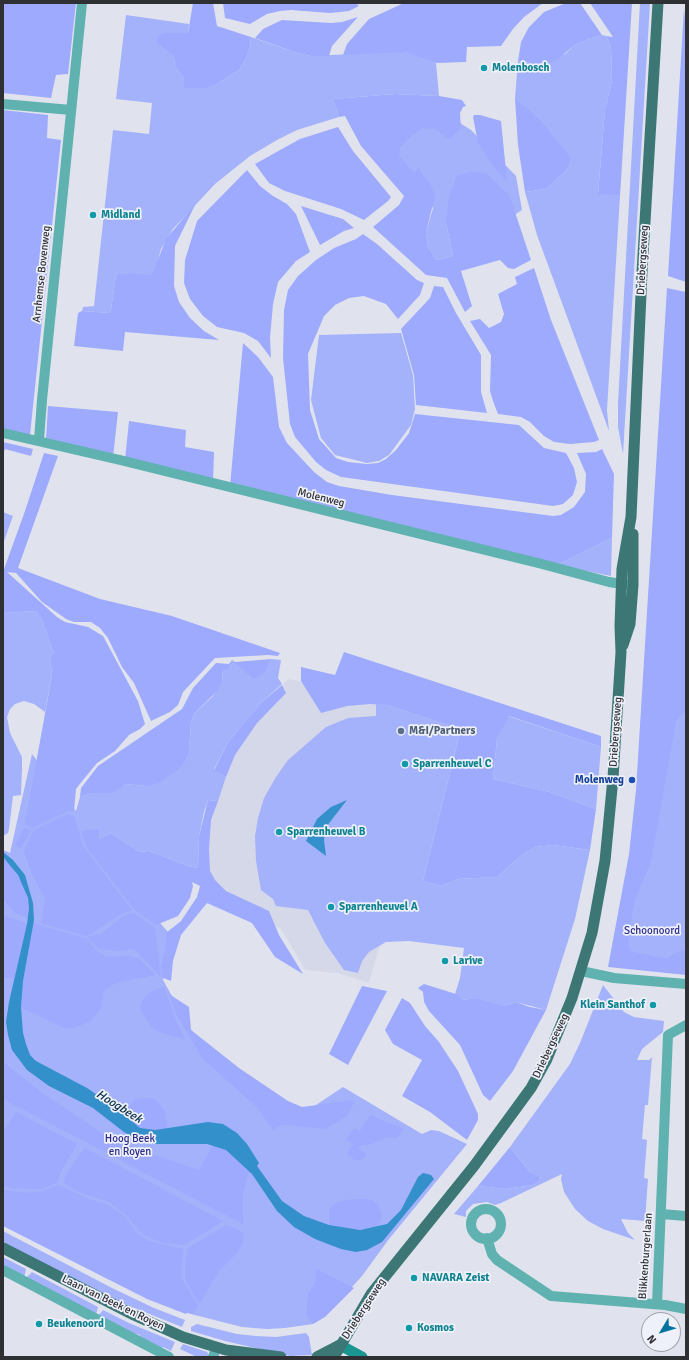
<!DOCTYPE html>
<style>
body{margin:0}
#map{position:relative;width:689px;height:1360px;overflow:hidden;background:#e0e3ed;font-family:Signika,sans-serif}
canvas{display:block}
.frame{position:absolute;inset:0;border:4px solid #2f3034;pointer-events:none}
.north{position:absolute;left:641px;top:1312px;width:40px;height:40px;box-sizing:border-box;background:#eef0fa;border:1px solid #a2a3ab;border-radius:50%;rotate:232deg;font-size:11px;font-weight:700;line-height:16px;text-align:center;color:#2f3034}
.north::after{content:'';display:block;margin:auto;width:14px;height:18px;background:#03759f;clip-path:polygon(50% 0,100% 100%,50% 72%,0 100%)}
</style>
<div id="map">
<canvas width="689" height="1360"></canvas>
<div class="frame"></div>
<div class="north">N</div>
</div>
<script>
const c = document.querySelector('canvas').getContext('2d');
c.lineJoin = 'round';
function fillPath(path, color) {
  c.fillStyle = color;
  c.fill(path, 'evenodd');
}
function shape(rows) {
  const path = new Path2D();
  for (const r of rows) {
    if (r.length === 3) {
      path.moveTo(r[0] + r[2], r[1]);
      path.arc(r[0], r[1], r[2], 0, 2 * Math.PI);
      continue;
    }
    path.moveTo(r[0], r[1]);
    for (let i = 2; i < r.length; i += 2) path.lineTo(r[i], r[i + 1]);
  }
  return path;
}
function strokePath(path, color, width, dash) {
  c.strokeStyle = color;
  c.lineWidth = width;
  c.lineCap = dash ? 'butt' : 'round';
  c.setLineDash(dash || []);
  c.stroke(path);
}
function write(font, color, halo, rows, align = 'center') {
  c.font = font + ' Signika,sans-serif';
  c.lineWidth = 3.5;
  c.setLineDash([]);
  c.textBaseline = 'middle';
  c.strokeStyle = halo;
  c.fillStyle = color;
  for (const [text, x, y, turn = 0] of rows) {
    c.save();
    c.translate(x, y);
    c.rotate((+turn || 0) * Math.PI / 180);
    c.textAlign = isNaN(turn) ? turn : align;
    if (halo) c.strokeText(text, 0, 0);
    c.fillText(text, 0, 0);
    c.restore();
  }
}
fillPath(shape([
 [288,679,447,710,369,983,337,973,305,970,282,930,215,888,205,861,209,811,241,732]
]), '#d5d8e9');
fillPath(shape([
 [640,3,650,3,623,454,618,427,618,403],
 [126,15,189,24,188,33,177,34,169,52,174,57,175,67,184,78,184,87,214,86,239,70,245,61,250,47,251,37,297,53,311,56,392,52,406,52,419,56,436,63,439,96,395,94,333,99,339,117,297,130,277,140,250,156,215,184,173,229,161,249,157,264,152,276,119,273,116,275,111,310,109,313,82,311,83,307,94,306,113,130,149,134,152,103,116,99],
 [602,35,606,36,611,47,612,81,605,110,598,193,620,196,607,410,609,431,537,235,525,192,546,189,567,170,572,159,515,98,518,61,525,63,565,54,575,45,588,39],
 [430,104,471,130,516,176,522,210,488,233,446,223,453,256,437,260,428,247,426,232,433,208,394,150],
 [686,296,686,968,612,962,638,823],
 [401,333,413,375,415,409,411,425,389,455,379,461,367,463,335,455,321,438,311,400,319,335],
 [3,512,13,516,3,544],
 [612,538,611,576,557,565],
 [36,611,42,620,54,653,50,656,52,675,45,712,34,704,24,701,15,704,10,709,7,717,10,733,22,757,22,769,21,795,13,796,9,829,8,833,3,836,3,613],
 [271,659,281,660,278,678,282,684,262,702,241,726,227,744,214,769,226,777,218,801,208,800,204,812,199,836,198,868,188,866,149,851,140,852,111,833,99,839,92,830,148,909,168,932,163,980,191,1030,224,1061,291,1107,313,1107,343,1087,422,1134,431,1130,439,1131,467,1144,389,1239,362,1276,332,1309,313,1324,285,1328,267,1329,242,1327,175,1310,3,1221,3,850,10,853,32,754,76,811,80,797,92,793,112,793,126,784,146,786,189,750,191,723,194,714,212,697,222,683,223,670,232,661,266,672],
 [376,704,387,705,461,729,423,881,441,886,458,879,497,877,523,854,536,847,553,845,590,850,575,919,546,1010,516,1002,503,1006,495,1006,473,998,464,1000,455,994,460,978,464,948,409,941,386,942,369,952,362,961,358,973,344,970,325,943,308,910,276,906,273,899,261,890,256,861,255,836,258,818,264,798,276,777,288,760,326,727,348,718,376,716],
 [346,801,327,826,324,840,325,856,317,819],
 [508,716,601,747,596,809,550,792,493,779,497,739],
 [603,985,624,1012,634,1017,664,1021,663,1032,642,1049,637,1060,649,1060,652,1057,648,1105,645,1105,642,1139,647,1140,644,1178,648,1179,645,1221,621,1219,628,1233,635,1240,603,1229,588,1221,575,1209,564,1192,561,1179,562,1174,501,1203,495,1205,487,1202,473,1204,466,1211,466,1217,454,1214,478,1186,506,1189,533,1185,540,1181,539,1176,530,1172,510,1147,570,1064,580,1043],
 [3,1231,112,1288,154,1308,185,1320,182,1327,102,1295,3,1244],
 [3,1257,26,1269,24,1278,3,1267],
 [32,1272,98,1307,96,1315,26,1278],
 [103,1310,129,1323,175,1342,171,1351,163,1347,161,1349,139,1337,140,1335,137,1334,135,1335,98,1316],
 [197,1324,237,1334,256,1336,276,1337,306,1333,309,1337,312,1355,290,1356,225,1341,191,1331,191,1327],
 [183,1344,207,1352,210,1357,197,1357,180,1349]
]), '#a4b1fb');
fillPath(shape([
 [3,3,76,3,68,74,56,75,51,98,3,93],
 [193,3,213,3,217,26,251,37,250,47,245,61,239,70,214,86,202,88,184,88,184,78,175,67,174,57,156,41,158,37,165,33,188,33],
 [223,3,356,3,359,6,349,11,330,13,291,10,280,11,267,14,250,24,225,18],
 [404,3,543,3,524,17,513,29,501,46,467,47,466,62,436,63,406,52,343,55,347,44,369,19],
 [566,3,580,3,602,35,588,39,575,45,555,61,540,64,518,61,521,42,529,27,544,12],
 [590,3,632,3,620,196,598,194,605,110,612,81,611,47,606,36,613,37],
 [684,8,686,31,686,282,668,276],
 [358,17,332,46,329,56,311,56,297,53,255,38,263,29,282,20,331,23,342,22],
 [395,94,439,96,462,100,466,106,463,107,460,113,461,128,449,139,435,129,422,128,410,137,400,147,399,156,414,173,418,168,430,184,435,196,426,232,428,247,437,260,453,256,446,223,449,197,457,176,469,172,486,173,502,189,509,194,531,260,514,269,508,268,500,260,461,271,472,306,465,312,447,278,426,275,373,227,399,205,404,196,361,146,345,116,339,117,333,99],
 [515,98,540,120,572,159,567,170,546,189,525,192,518,145],
 [3,110,48,115,47,138,61,140,30,435,3,430],
 [474,115,480,115,501,121,507,181,497,171,478,143,473,117],
 [338,127,353,151,391,197,388,201,364,220,341,209,285,191,269,183,255,164,300,139],
 [247,170,260,186,273,196,287,204,296,214,310,252,296,261,278,282,273,304,270,338,271,358,258,341,244,333,217,327,203,316,190,299,184,283,185,260,197,221],
 [196,203,175,246,174,286,179,302,190,318,204,331,219,340,125,332,123,351,74,346,78,313,82,311,109,313,111,310,116,275,119,273,152,275,166,239],
 [301,206,343,219,354,228,344,231,320,245],
 [363,234,377,244,417,280,424,283,420,295,398,319,386,304,364,296,349,298,335,305,324,316,308,354,310,410,319,439,336,458,348,462,367,464,378,463,386,459,396,450,409,433,415,414,519,425,544,448,566,453,574,468,577,482,573,495,563,504,553,506,341,477,326,470,316,462,295,437,290,424,283,358,284,310,288,290,298,276,316,260,334,248,356,239],
 [534,268,551,320,599,440,594,442,570,444,554,442,544,436,530,422,521,417,498,414,493,401,490,391,491,355,470,321,480,319,489,328,501,322,504,314,498,294,517,284,515,277],
 [434,286,443,287,456,313,481,355,481,392,487,413,416,405,414,375,401,329,430,298],
 [667,288,686,292,686,710,676,721,651,861,635,900,629,929,628,944,629,948,634,952,667,959,675,953,686,950,686,975,608,967,629,854,636,790],
 [243,343,258,357,273,377,279,427,287,443,314,472,327,482,339,486,392,495,553,516,561,515,574,507,585,492,586,474,577,453,596,452,602,449,614,474,612,538,557,565,230,486],
 [48,406,118,412,113,457,46,439],
 [129,421,186,430,185,447,214,452,213,482,125,460],
 [3,442,33,449,31,456,5,449,3,454],
 [44,453,58,456,18,568,100,599,172,616,280,653,278,656,268,655,215,658,183,692,178,705,170,712,151,721,134,683,122,667,108,638,100,628,91,622,74,622,66,619,42,602,16,573,7,572,57,617,65,622,88,627,103,636,138,701,145,724,140,729,129,735,115,751,97,763,79,785,76,789,74,811,68,811,32,828,25,824,52,675,50,656,54,653,42,620,36,611,3,613,3,572,25,511],
 [344,652,601,736,601,747,509,716,497,739,493,779,550,792,596,809,590,850,553,845,536,847,523,854,497,877,458,879,441,886,423,881,461,729,387,705,370,704,347,706,321,713,301,681,301,667,335,675],
 [271,659,266,672,254,679,232,661,228,669,223,670,222,683,217,691,194,714,191,723,189,750,185,761,178,769,159,783,146,786,126,784,113,793,92,793,80,797,81,788,98,766,182,709,193,688,216,663,229,664,232,660,235,662],
 [282,685,286,693,257,723,235,755,226,777,214,770,227,744,241,726,262,702],
 [208,800,218,801,211,820,209,849,210,871,215,880,226,891,269,911,279,935,303,974,275,957,252,923,207,903,181,935,173,961,171,981,163,978,161,967,166,946,166,933,181,921,197,897,200,886,192,882,193,886,190,898,178,916,156,925,135,910,87,848,83,838,81,831,99,829,99,839,111,833,140,852,149,851,188,866,198,868,199,836],
 [68,814,74,816,83,846,132,910,121,914,91,934,86,936,41,923,45,901,44,896,31,872,24,851,34,830],
 [24,828,31,830,21,848,15,845],
 [3,857,15,870,26,893,29,909,28,918,14,912,3,899],
 [134,913,155,928,161,977,137,952,132,949,119,951,99,949,87,937,102,933,123,916],
 [3,916,15,919,27,924,15,979,3,977],
 [33,923,87,939,97,951,107,957,129,956,138,958,156,975,123,981,110,986,103,992,101,1008,91,1021,74,1028,64,1028,21,1007,23,981],
 [424,984,456,994,464,1000,473,998,503,1006,516,1002,530,1007,546,1010,513,1071,490,1101,483,1095,460,1045,429,1011,424,1002,423,992,418,988],
 [362,986,387,991,348,1065,329,1054],
 [164,987,176,1021,185,1039,162,1033,154,1029,145,1018,140,1007,143,999,150,992],
 [169,994,189,1007,191,1030,239,1068,288,1101,302,1107,354,1100,354,1103,347,1116,325,1129,289,1125,281,1125,273,1130,257,1107,203,1059,176,1014],
 [402,998,410,1003,425,1026,439,1042,458,1071,478,1114,478,1120,467,1140,430,1112,402,1096,422,1060,393,1044,385,1030],
 [3,1062,44,1094,102,1133,140,1150,199,1170,213,1145,226,1150,250,1172,247,1177,243,1194,243,1224,3,1099],
 [144,1098,154,1099,159,1103,165,1112,167,1129,155,1130,140,1128,122,1114,135,1100],
 [16,1112,77,1144,59,1175,58,1182,42,1189,11,1188,3,1186,3,1132],
 [370,1115,404,1129,397,1138,388,1137,372,1144,361,1145,358,1148,366,1154,365,1157,360,1160,355,1160,347,1154,353,1144,346,1140,354,1128,360,1131],
 [510,1147,530,1172,539,1176,540,1181,533,1185,506,1189,478,1186],
 [85,1148,223,1221,184,1245,164,1243,143,1235,125,1214,109,1202,79,1192,64,1183,66,1175,72,1165],
 [58,1185,91,1200,107,1204,125,1217,138,1234,149,1241,183,1249,181,1277,198,1306,193,1314,187,1312,186,1314,147,1299,3,1226,3,1190,29,1193,39,1192],
 [364,1199,372,1200,379,1206,382,1215,379,1226,353,1230,329,1225,329,1209,334,1204,344,1200],
 [226,1225,244,1233,242,1245,237,1253,218,1272,200,1303,198,1302,185,1279,185,1264,188,1248],
 [316,1269,354,1288,325,1317,313,1324,307,1316,307,1305,309,1292,316,1281]
]), '#9daafe');
fillPath(shape([
 [347,800,327,826,324,840,326,856,306,841,317,819,331,807],
 [3,852,13,860,25,875,33,903,34,920,23,981,21,1007,23,1033,26,1044,30,1055,36,1061,87,1088,112,1105,140,1128,155,1130,208,1122,223,1124,237,1133,247,1144,259,1163,257,1166,282,1201,304,1216,329,1225,360,1230,387,1224,401,1210,418,1177,423,1173,431,1175,434,1179,382,1242,367,1250,356,1252,341,1249,315,1239,294,1227,277,1211,252,1174,226,1150,207,1144,156,1144,138,1140,124,1132,93,1108,49,1086,27,1070,12,1050,8,1035,6,1022,9,1002,27,924,29,909,28,898,18,875,3,857]
]), '#3490ca');
strokePath(shape([
 [3,104,71,110],
 [3,433,120,460,542,564,609,582,629,585],
 [39,440,42,400,82,3],
 [581,971,614,978,686,984],
 [486,1224,15],
 [661,1214,686,1216],
 [487,1238,492,1254,497,1260,551,1296,665,1305,686,1309],
 [3,1270,169,1357],
 [657,1304,668,1035,686,1025],
 [213,1357,216,1348]
]), '#5fb2af', 10);
strokePath(shape([
 [340,1345,362,1357]
]), '#1b9592', 11);
strokePath(shape([
 [623,645,630,624,633,585,633,534],
 [3,1248,134,1315,183,1337,226,1350,281,1357],
 [317,1357,340,1345],
 [334,1357,371,1294,474,1166,531,1088,547,1059,572,998,592,933,605,861,613,778,621,652,620,626,622,569,631,517,642,272,658,3]
]), '#3c7775', 11);
for (const [x, y, r, color] of [
 [484,68,4,"#0f9aa8"],
 [93,215,4,"#0f9aa8"],
 [401,731,4,"#5c6f8a"],
 [405,764,4,"#0f9aa8"],
 [632,780,4,"#1a4fb4"],
 [279,832,4,"#0f9aa8"],
 [331,907,4,"#0f9aa8"],
 [445,961,4,"#0f9aa8"],
 [653,1005,4,"#0f9aa8"],
 [414,1278,4,"#0f9aa8"],
 [39,1324,4,"#0f9aa8"],
 [409,1328,4,"#0f9aa8"]
]) {
  const dot = new Path2D();
  dot.arc(x, y, r, 0, 2 * Math.PI);
  c.fillStyle = color;
  c.fill(dot);
  strokePath(dot, '#eef0fa', 1.5);
}
write('bold 11px', '#0d838f', '#eef0fa', [
 ["Molenbosch",492,68],
 ["Midland",101,215],
 ["Sparrenheuvel C",413,764],
 ["Sparrenheuvel B",287,832],
 ["Sparrenheuvel A",339,907],
 ["Larive",453,961],
 ["Klein Santhof",645,1005,"right"],
 ["NAVARA Zeist",422,1278],
 ["Beukenoord",47,1324],
 ["Kosmos",417,1328]
], 'left');
write('11px', '#2f3034', '#eef0fa', [
 ["Driebergseweg",643,260,-87],
 ["Arnhemse Bovenweg",42,274,-84],
 ["Molenweg",321,498,14],
 ["Driebergseweg",616,732,-86],
 ["Driebergseweg",551,1046,-65],
 ["Blikkenburgerlaan",646,1256,-86],
 ["Laan van Beek en Royen",113,1303,26],
 ["Driebergseweg",364,1309,-57]
]);
write('bold 11px', '#4e5e75', '#eef0fa', [
 ["M&I/Partners",409,731]
], 'left');
write('bold 11px', '#164399', '#eef0fa', [
 ["Molenweg",624,780]
], 'right');
write('11px', '#2d2b8a', '#eef0fa', [
 ["Schoonoord",652,931],
 ["Hoog Beek",130,1139],
 ["en Royen",130,1152]
]);
write('italic 12px', '#052d44', '#eef0fa', [
 ["Hoogbeek",119,1107,32]
]);
</script>
